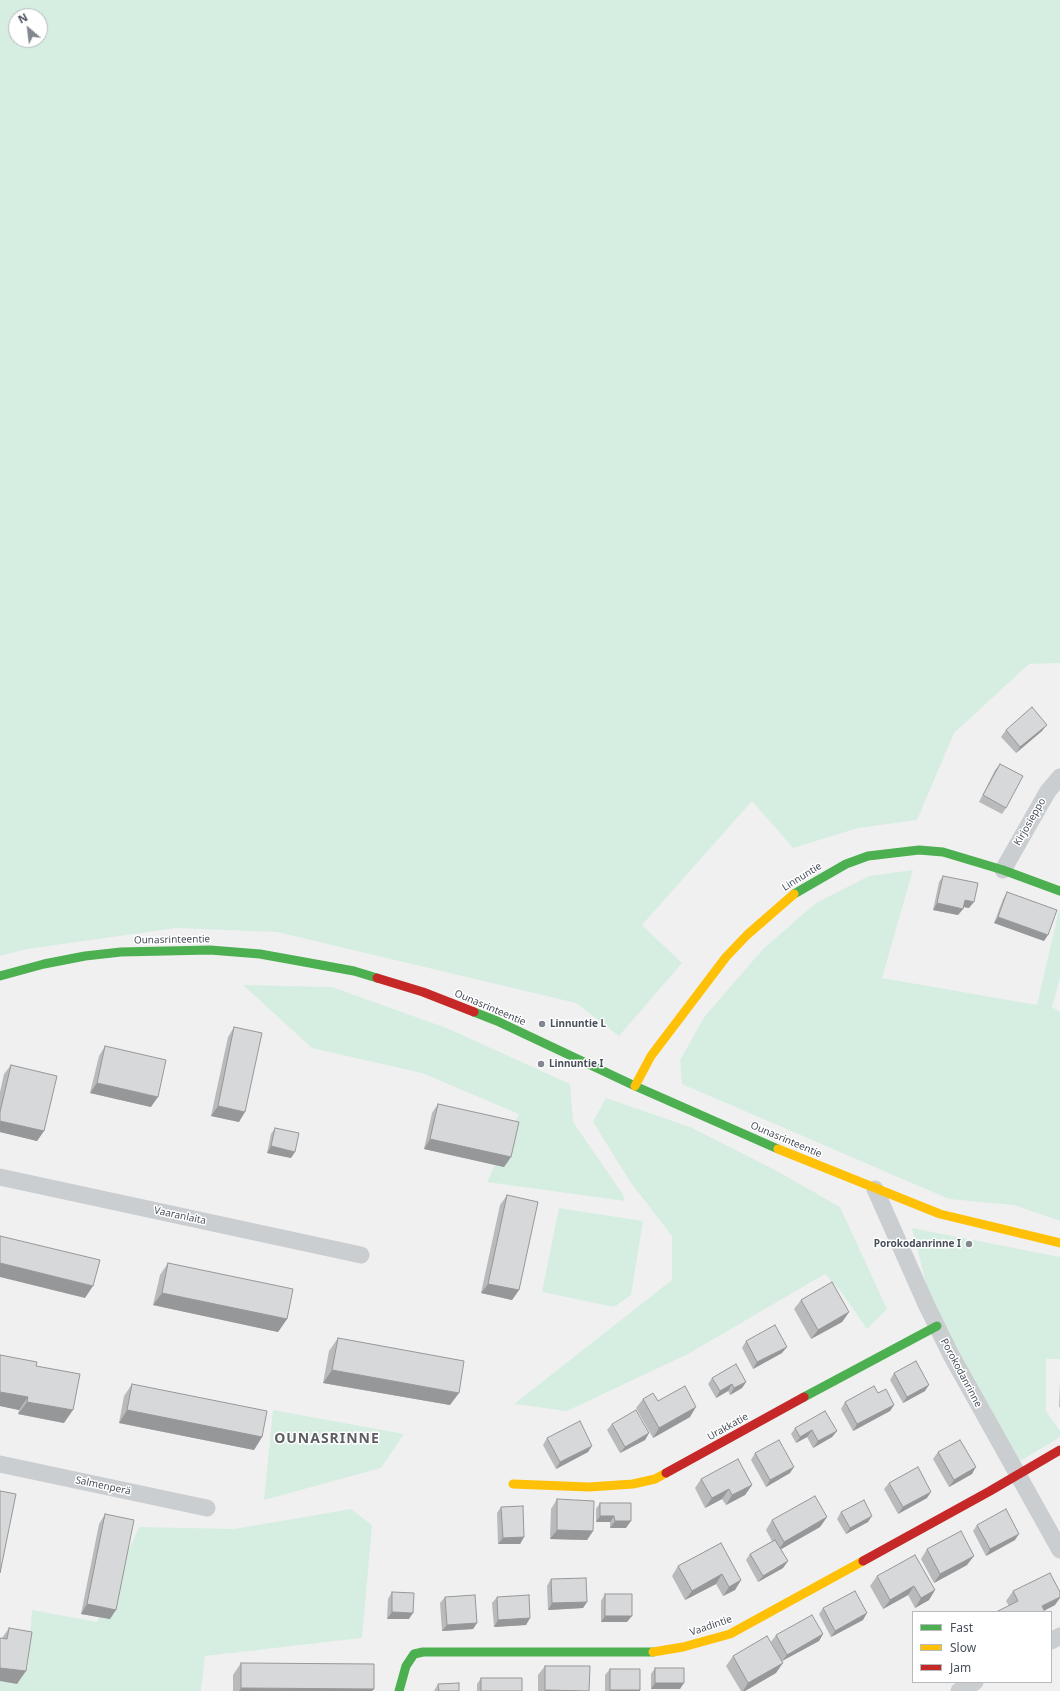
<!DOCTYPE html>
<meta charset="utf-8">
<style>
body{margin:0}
#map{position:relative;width:1060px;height:1691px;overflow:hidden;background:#f0f0f0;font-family:"Noto Sans",sans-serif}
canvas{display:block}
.legend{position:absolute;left:912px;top:1611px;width:140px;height:72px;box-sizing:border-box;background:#fff;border:1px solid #b6b9bd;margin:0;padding:5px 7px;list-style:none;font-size:12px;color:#484f5b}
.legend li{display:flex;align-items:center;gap:8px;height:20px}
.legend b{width:20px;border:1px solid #b6b9bd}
.north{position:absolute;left:8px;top:8px;width:40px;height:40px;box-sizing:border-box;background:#fff;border:1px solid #b6b9bd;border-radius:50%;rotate:332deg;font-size:11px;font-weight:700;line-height:16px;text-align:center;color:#484f5b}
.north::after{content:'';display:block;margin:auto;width:14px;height:18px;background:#83878f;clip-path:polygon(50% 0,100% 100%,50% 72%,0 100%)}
</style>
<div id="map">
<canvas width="1060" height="1691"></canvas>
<ul class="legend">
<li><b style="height:5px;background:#4caf50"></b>Fast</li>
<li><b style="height:5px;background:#ffc107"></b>Slow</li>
<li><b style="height:5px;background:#c62828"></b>Jam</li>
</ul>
<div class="north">N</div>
</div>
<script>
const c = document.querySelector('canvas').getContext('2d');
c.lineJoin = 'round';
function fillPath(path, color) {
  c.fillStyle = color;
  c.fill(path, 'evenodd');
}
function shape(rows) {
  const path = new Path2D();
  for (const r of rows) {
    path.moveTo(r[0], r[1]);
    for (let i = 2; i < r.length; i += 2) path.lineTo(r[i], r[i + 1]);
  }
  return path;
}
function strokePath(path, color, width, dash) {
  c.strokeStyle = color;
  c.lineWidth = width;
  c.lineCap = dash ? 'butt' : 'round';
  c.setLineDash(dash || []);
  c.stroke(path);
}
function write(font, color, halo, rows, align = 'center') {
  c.font = font + ' "Noto Sans",sans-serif';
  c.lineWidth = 3;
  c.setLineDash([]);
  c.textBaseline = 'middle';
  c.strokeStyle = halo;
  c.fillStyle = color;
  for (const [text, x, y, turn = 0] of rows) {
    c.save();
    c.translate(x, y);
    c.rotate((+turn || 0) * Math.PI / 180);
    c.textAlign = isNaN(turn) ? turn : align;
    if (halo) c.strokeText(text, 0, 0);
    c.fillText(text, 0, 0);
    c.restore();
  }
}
fillPath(shape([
 [0,0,1060,0,1060,663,1029,664,954,733,917,820,858,828,793,848,752,801,642,925,682,963,619,1036,576,1003,277,932,176,928,27,949,0,956],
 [16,16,40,16,40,40,16,40],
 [913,870,882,978,1037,1005,1059,910,1060,911,1060,978,1052,1007,1060,1012,1060,1221,1014,1205,949,1199,682,1084,680,1060,705,1016,763,949,816,903,869,876],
 [243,985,332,987,449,1029,570,1084,573,1122,622,1193,625,1201,487,1182,519,1114,422,1073,312,1048],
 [606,1098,690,1127,777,1171,840,1207,887,1309,867,1329,842,1293,825,1274,688,1354,567,1411,514,1404,672,1280,672,1236,631,1183,593,1122],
 [559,1208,643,1221,631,1295,614,1307,542,1292],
 [912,1228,1060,1257,1060,1359,1046,1359,1046,1411,1060,1431,1060,1437,1020,1461,937,1326],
 [273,1410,404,1434,381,1468,264,1500],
 [351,1509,372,1525,362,1638,205,1656,201,1691,0,1691,0,1672,28,1668,32,1610,97,1622,139,1527,234,1529]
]), '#d6eee2');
strokePath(shape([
 [1003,870,1048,791,1060,777],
 [0,1177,361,1255],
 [875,1189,926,1304,951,1355,1060,1550],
 [0,1464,207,1508],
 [1051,1641,1060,1636],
 [959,1691,975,1682]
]), '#cbced1', 17);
strokePath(shape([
 [794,894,846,864,868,856,919,850,943,852,1003,870,1060,891],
 [0,976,44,964,85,956,121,952,210,950,260,954,354,971,377,978],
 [474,1012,497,1021,635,1086,778,1149],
 [804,1397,937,1326],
 [399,1691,406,1666,414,1654,423,1652,653,1652]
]), '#4caf50', 9);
strokePath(shape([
 [635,1086,651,1056,726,957,747,935,794,894],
 [778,1149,940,1214,1060,1243],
 [513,1484,589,1487,633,1484,655,1479,666,1473],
 [653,1652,683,1647,730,1634,863,1561]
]), '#ffc107', 9);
strokePath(shape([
 [377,978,423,992,474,1012],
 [666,1473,804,1397],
 [863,1561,990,1491,1060,1450]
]), '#c62828', 9);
fillPath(shape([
 [1006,730,1042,731,1016,753,1001,737],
 [1000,764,1006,808,1002,814,979,802,995,770],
 [943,876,969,908,963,907,963,909,958,915,933,910,939,882],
 [1007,892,1044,941,994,923,1003,899],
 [234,1027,239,1122,211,1116,228,1037],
 [105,1046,151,1107,90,1093,99,1056],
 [11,1065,44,1131,37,1141,0,1132,0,1092,4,1074],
 [438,1104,511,1157,504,1167,424,1149,432,1113],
 [275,1128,291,1158,267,1153,271,1134],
 [507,1195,519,1290,512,1300,481,1293,500,1205],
 [168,1263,287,1319,278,1332,153,1305,160,1275],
 [801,1300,849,1312,842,1322,811,1339,794,1309],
 [338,1338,450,1405,323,1383,329,1351],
 [746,1341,782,1353,753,1369,742,1348],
 [0,1355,36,1366,64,1423,18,1414,19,1410,0,1406],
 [894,1373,925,1391,903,1403,890,1380],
 [712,1378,746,1382,742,1388,730,1395,728,1391,716,1398,708,1384],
 [1060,1382,1060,1407,1059,1407],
 [132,1384,262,1437,254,1450,119,1423,124,1396],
 [643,1399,658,1401,690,1417,653,1438,636,1408],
 [845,1402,894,1405,890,1411,853,1431,841,1409],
 [612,1424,649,1433,645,1440,620,1453,607,1430],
 [795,1428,837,1431,832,1437,813,1448,807,1437,796,1443,791,1434],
 [547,1438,588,1452,556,1469,543,1445],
 [938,1452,972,1474,949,1487,933,1459],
 [755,1453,790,1473,766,1487,751,1460],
 [701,1479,752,1485,745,1495,726,1505,722,1499,705,1508,695,1488],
 [889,1483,927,1498,898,1514,884,1489],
 [557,1499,593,1531,587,1540,550,1539,551,1509],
 [600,1503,626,1528,610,1528,610,1522,596,1522,596,1509],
 [501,1507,524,1537,520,1544,498,1544,497,1513],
 [841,1512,868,1522,846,1534,837,1519],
 [105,1514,110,1619,81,1614,99,1524],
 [827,1517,820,1527,781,1549,788,1561,783,1568,758,1582,746,1560,750,1554,772,1541,766,1530,772,1520],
 [977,1525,1015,1540,986,1556,973,1531],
 [721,1543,741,1580,735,1590,723,1596,716,1584,685,1600,672,1576,678,1566],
 [927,1549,967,1565,934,1583,921,1559],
 [877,1576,935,1590,929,1600,915,1608,908,1595,883,1609,870,1586],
 [551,1579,587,1602,583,1608,548,1610,547,1586],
 [1013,1591,1055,1605,1044,1611,1009,1606,1006,1601],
 [392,1592,409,1619,387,1619,388,1599],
 [605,1594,627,1622,601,1622,601,1601],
 [445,1597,477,1623,473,1629,442,1631,440,1603],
 [497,1597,530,1618,526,1625,494,1627,492,1603],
 [823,1608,863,1620,831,1637,819,1614],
 [9,1628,17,1684,2,1638],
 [823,1634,819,1641,782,1661,771,1642,776,1635],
 [733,1656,776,1673,745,1691,741,1691,726,1666],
 [241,1663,374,1689,372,1691,233,1691,233,1675],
 [545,1666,589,1691,538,1691,538,1675],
 [655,1668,680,1689,651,1689,651,1674],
 [610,1669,640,1690,640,1691,605,1691,605,1675],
 [481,1678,522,1691,477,1691,477,1684],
 [438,1684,459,1691,434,1691]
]), '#b9babb');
fillPath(shape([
 [1047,725,1042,731,1016,753,1020,747],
 [965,900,974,902,969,908,960,906],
 [937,903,963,909,958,915,933,910],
 [998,917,1048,935,1044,941,994,923],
 [97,1083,158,1097,151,1107,90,1093],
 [218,1106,245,1112,239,1122,211,1116],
 [0,1121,44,1131,37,1141,0,1132],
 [430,1139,511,1157,504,1167,424,1149],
 [271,1146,295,1152,291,1158,267,1153],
 [0,1263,93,1286,85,1298,0,1277],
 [488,1284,519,1290,512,1300,481,1293],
 [162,1293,287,1319,278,1332,153,1305],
 [849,1312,842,1322,811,1339,818,1330],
 [787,1347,782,1353,753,1369,757,1362],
 [332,1370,459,1393,450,1405,323,1383],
 [746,1382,742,1388,730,1395,734,1388],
 [732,1384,728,1391,716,1398,720,1391],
 [929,1385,925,1391,903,1403,907,1397],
 [0,1392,28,1397,19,1410,0,1406],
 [27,1402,73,1410,64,1423,18,1414],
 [894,1405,890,1411,853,1431,857,1424],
 [696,1407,690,1417,653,1438,659,1428],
 [127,1410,262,1437,254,1450,119,1423],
 [812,1430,807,1437,796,1443,800,1437],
 [837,1431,832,1437,813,1448,818,1441],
 [649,1433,645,1440,620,1453,625,1447],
 [592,1446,588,1452,556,1469,560,1462],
 [794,1467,790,1473,766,1487,770,1480],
 [976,1467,972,1474,949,1487,954,1480],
 [752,1485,745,1495,726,1505,732,1495],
 [729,1489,722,1499,705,1508,712,1498],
 [931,1492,927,1498,898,1514,903,1507],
 [600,1516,614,1516,610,1522,596,1522],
 [872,1516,868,1522,846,1534,850,1528],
 [827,1517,820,1527,778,1551,784,1542],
 [615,1521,631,1521,626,1528,610,1528],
 [557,1530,593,1531,587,1540,550,1539],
 [1019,1534,1015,1540,986,1556,990,1549],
 [524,1537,520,1544,498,1544,503,1538],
 [974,1556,967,1565,934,1583,940,1574],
 [788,1561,783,1568,758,1582,763,1576],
 [722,1574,716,1584,685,1600,692,1591],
 [741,1580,735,1590,723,1596,729,1587],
 [914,1586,908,1595,883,1609,890,1600],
 [935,1590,929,1600,915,1608,921,1598],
 [1060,1597,1060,1598,1055,1605,1041,1612,1042,1606],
 [587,1602,583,1608,548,1610,552,1603],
 [87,1604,116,1610,110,1619,81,1614],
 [392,1612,413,1613,409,1619,387,1619],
 [867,1613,863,1620,831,1637,835,1631],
 [605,1616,632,1616,627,1622,601,1622],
 [530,1618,526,1625,494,1627,498,1620],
 [477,1623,473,1629,442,1631,447,1625],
 [823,1634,819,1641,782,1661,787,1655],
 [783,1663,776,1673,745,1691,743,1691,748,1683],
 [0,1668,26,1671,17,1684,0,1681],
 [655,1683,684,1683,680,1689,651,1689],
 [241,1688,374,1689,372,1691,239,1691],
 [545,1690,589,1691,544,1691],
 [610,1690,640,1690,640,1691,609,1691]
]), '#969799');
const building = shape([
 [1032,707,1047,725,1020,747,1006,730,1032,707],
 [1000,764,1023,776,1006,808,983,795,1000,764],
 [943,876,978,883,974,902,965,900,963,909,937,903,943,876],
 [1007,892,1057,910,1048,935,998,917,1007,892],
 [234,1027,262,1033,245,1112,218,1106,234,1027],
 [105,1046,166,1060,158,1097,97,1083,105,1046],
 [11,1065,57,1076,44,1131,0,1121,0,1112,11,1065],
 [438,1104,519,1122,511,1157,430,1139,438,1104],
 [275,1128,299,1133,295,1152,271,1146,275,1128],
 [507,1195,538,1202,519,1290,488,1284,507,1195],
 [0,1236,100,1260,93,1286,0,1263,0,1236],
 [168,1263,293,1289,287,1319,162,1293,168,1263],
 [832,1282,849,1312,818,1330,801,1300,832,1282],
 [775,1325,787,1347,757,1362,746,1341,775,1325],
 [338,1338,464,1361,459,1393,332,1370,338,1338],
 [0,1355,37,1362,36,1366,80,1374,73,1410,27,1402,28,1397,0,1392,0,1355],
 [916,1361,929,1385,907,1397,894,1373,916,1361],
 [736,1364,746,1382,734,1388,732,1384,720,1391,712,1378,736,1364],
 [132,1384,267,1411,262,1437,127,1410,132,1384],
 [685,1386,696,1407,659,1428,643,1399,653,1393,658,1401,685,1386],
 [874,1386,878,1393,886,1389,894,1405,857,1424,845,1402,874,1386],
 [636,1410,649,1433,625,1447,612,1424,636,1410],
 [825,1411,837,1431,818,1441,812,1430,800,1437,795,1428,825,1411],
 [580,1421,592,1446,560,1462,547,1438,580,1421],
 [779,1440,794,1467,770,1480,755,1453,779,1440],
 [960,1440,976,1467,954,1480,938,1452,960,1440],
 [738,1459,752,1485,732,1495,729,1489,712,1498,701,1479,738,1459],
 [918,1467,931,1492,903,1507,889,1483,918,1467],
 [0,1491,16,1494,0,1573,0,1491],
 [815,1496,827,1517,784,1542,772,1520,815,1496],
 [557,1499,594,1501,593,1531,557,1530,557,1499],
 [864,1500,872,1516,850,1528,841,1512,864,1500],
 [600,1503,631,1503,631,1521,615,1521,614,1516,600,1516,600,1503],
 [523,1506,524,1537,503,1538,501,1507,523,1506],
 [1006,1509,1019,1534,990,1549,977,1525,1006,1509],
 [105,1514,134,1520,116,1610,87,1604,105,1514],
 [961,1531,974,1556,940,1574,927,1549,961,1531],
 [775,1540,788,1561,763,1576,750,1554,775,1540],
 [721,1543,741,1580,729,1587,722,1574,692,1591,678,1566,721,1543],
 [915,1555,935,1590,921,1598,914,1586,890,1600,877,1576,915,1555],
 [1050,1573,1060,1592,1060,1597,1042,1606,1045,1612,996,1612,1018,1601,1013,1591,1050,1573],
 [586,1578,587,1602,552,1603,551,1579,586,1578],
 [855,1591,867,1613,835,1631,823,1608,855,1591],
 [392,1592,414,1593,413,1613,392,1612,392,1592],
 [605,1594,632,1594,632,1616,605,1616,605,1594],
 [475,1595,477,1623,447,1625,445,1597,475,1595],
 [529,1595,530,1618,498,1620,497,1597,529,1595],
 [812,1615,823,1634,787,1655,776,1635,812,1615],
 [9,1628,32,1632,26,1671,0,1668,0,1638,7,1639,9,1628],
 [767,1636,783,1663,748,1683,733,1656,767,1636],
 [241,1663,374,1664,374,1689,241,1688,241,1663],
 [545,1666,590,1666,589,1691,545,1690,545,1666],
 [655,1668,684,1668,684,1683,655,1683,655,1668],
 [610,1669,640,1669,640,1690,610,1690,610,1669],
 [481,1678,522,1678,522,1691,481,1691,481,1678],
 [459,1683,459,1691,439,1691,438,1684,459,1683]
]);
fillPath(building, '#d7d8da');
strokePath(building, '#969799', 1);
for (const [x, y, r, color] of [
 [542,1024,4,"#83878f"],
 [541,1064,4,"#83878f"],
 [969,1244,4,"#83878f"]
]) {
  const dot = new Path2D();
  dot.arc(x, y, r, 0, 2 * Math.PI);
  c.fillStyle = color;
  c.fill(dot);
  strokePath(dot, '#fff', 1.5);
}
write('10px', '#484f5b', '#fff', [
 ["Kirjosieppo",1030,822,-60],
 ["Linnuntie",802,877,-32],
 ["Ounasrinteentie",172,940,-1],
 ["Ounasrinteentie",490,1008,23],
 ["Ounasrinteentie",786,1140,23],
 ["Vaaranlaita",180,1216,12],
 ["Porokodanrinne",961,1373,62],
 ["Urakkatie",728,1427,-29],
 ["Salmenperä",103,1486,12],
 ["Vaadintie",711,1626,-19]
]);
write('bold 10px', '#484f5b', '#fff', [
 ["Linnuntie L",550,1024],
 ["Linnuntie I",549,1064],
 ["Porokodanrinne I",961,1244,"right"]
], 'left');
c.letterSpacing = '1px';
write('bold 14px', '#5c5e63', '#fff', [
 ["OUNASRINNE",327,1439]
]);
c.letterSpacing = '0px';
</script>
